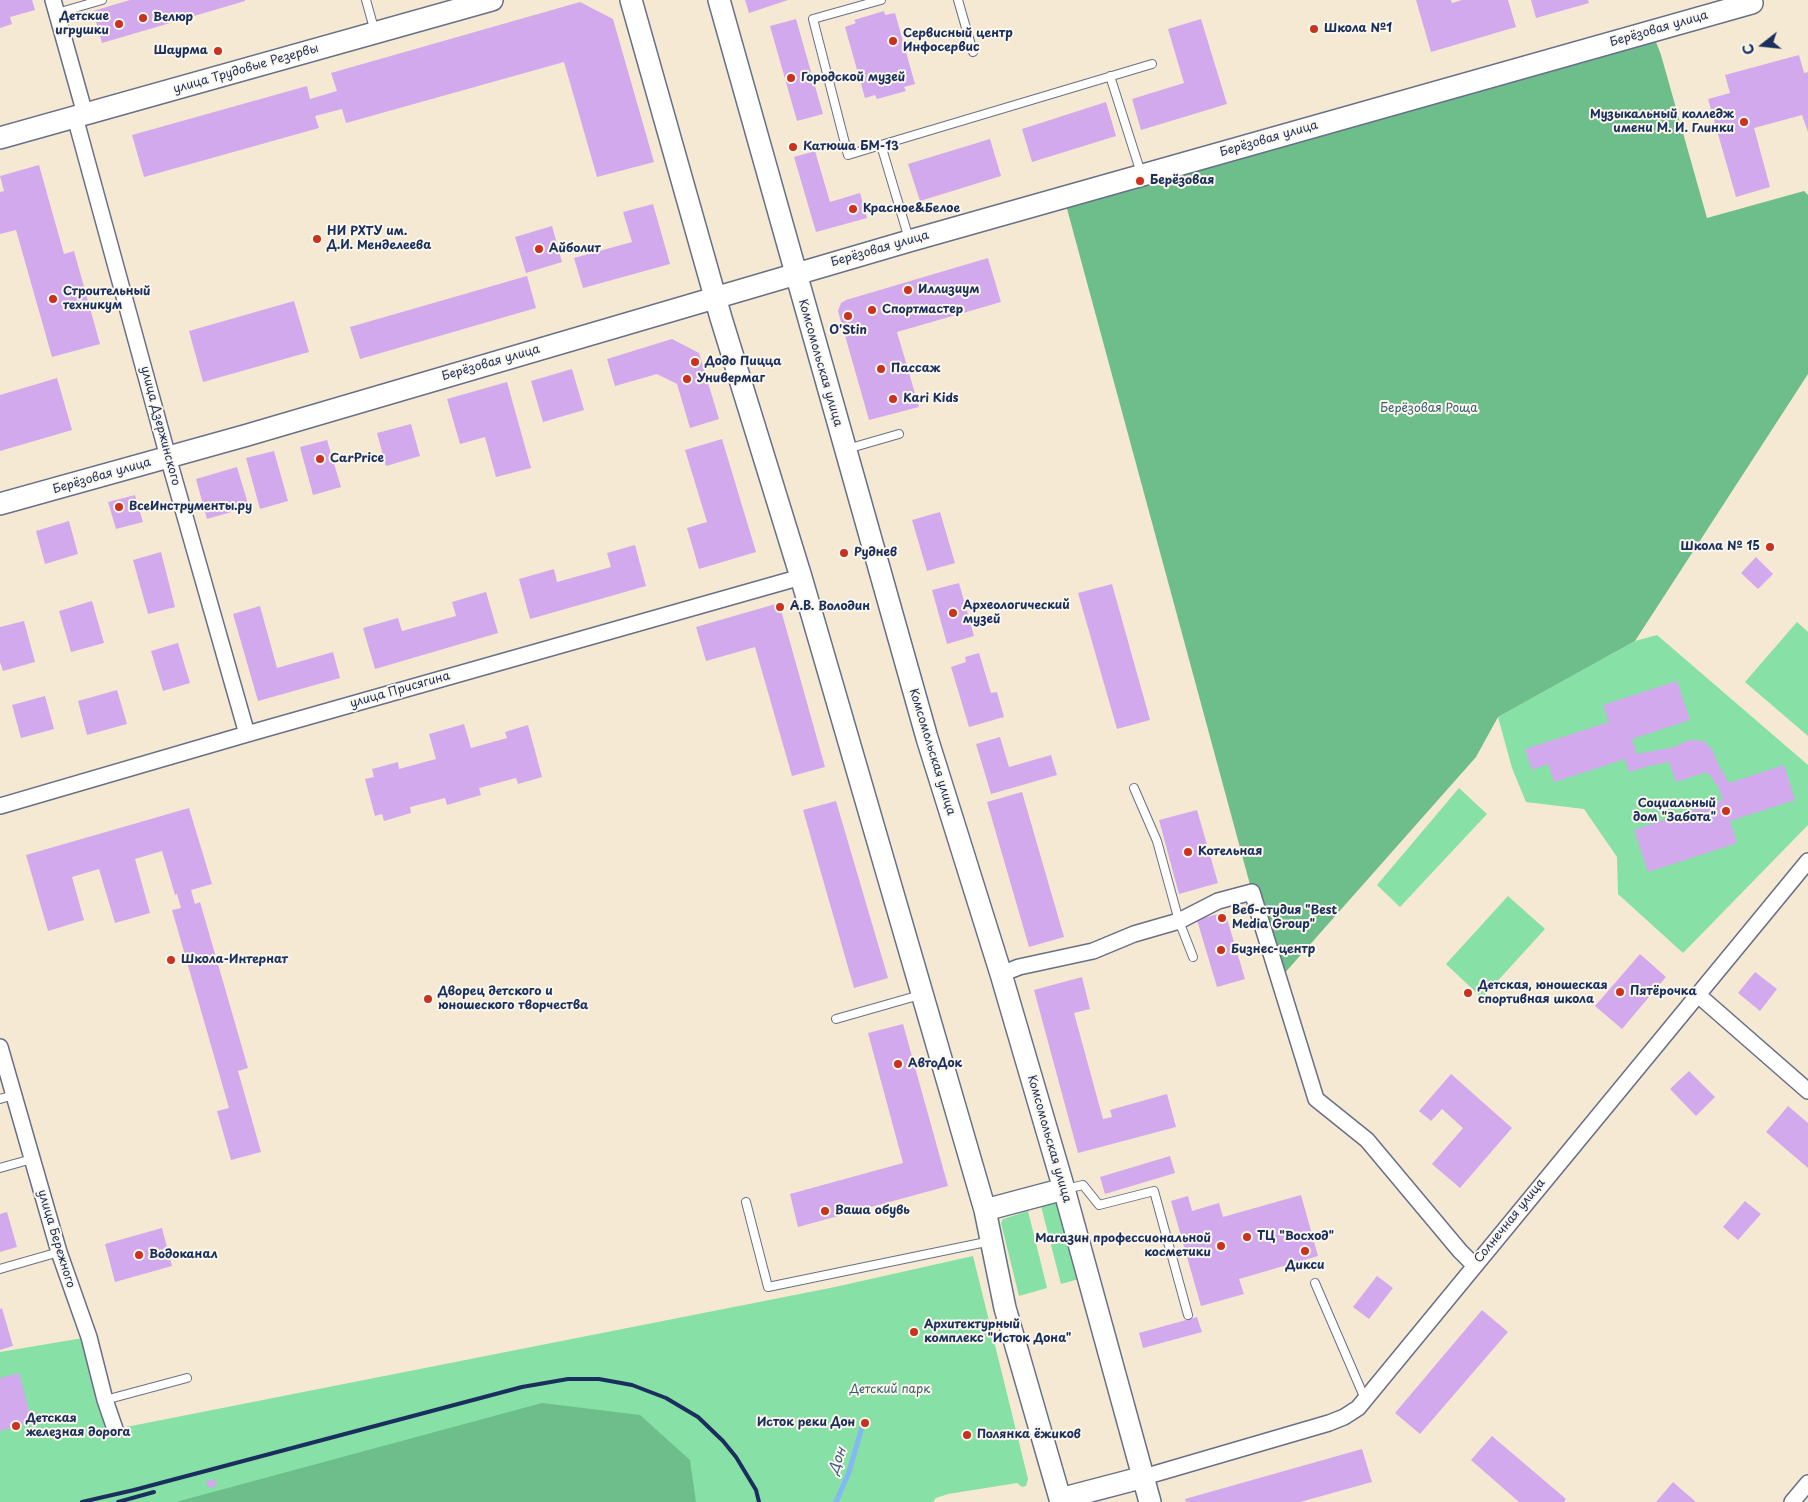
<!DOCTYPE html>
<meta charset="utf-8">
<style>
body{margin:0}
#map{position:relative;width:1808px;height:1502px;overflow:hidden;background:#f5e9d3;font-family:"Playpen Sans",sans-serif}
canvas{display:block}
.north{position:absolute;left:1738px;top:20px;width:50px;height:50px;-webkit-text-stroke:4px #fbf7ec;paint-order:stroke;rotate:254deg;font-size:14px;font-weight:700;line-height:20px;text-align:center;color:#1b2f5e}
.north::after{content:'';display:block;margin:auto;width:18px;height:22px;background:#1b2f5e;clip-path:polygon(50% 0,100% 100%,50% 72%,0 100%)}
</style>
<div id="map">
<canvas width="1808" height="1502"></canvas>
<div class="north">С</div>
</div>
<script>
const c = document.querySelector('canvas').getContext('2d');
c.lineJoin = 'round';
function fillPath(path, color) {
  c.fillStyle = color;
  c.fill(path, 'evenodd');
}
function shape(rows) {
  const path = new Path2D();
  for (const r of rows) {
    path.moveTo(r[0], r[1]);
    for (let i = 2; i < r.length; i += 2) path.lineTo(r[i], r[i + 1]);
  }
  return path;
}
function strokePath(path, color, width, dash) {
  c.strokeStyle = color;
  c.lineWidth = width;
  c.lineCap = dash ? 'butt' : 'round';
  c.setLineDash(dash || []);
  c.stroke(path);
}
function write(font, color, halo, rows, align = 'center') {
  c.font = font + ' "Playpen Sans",sans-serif';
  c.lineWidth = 4;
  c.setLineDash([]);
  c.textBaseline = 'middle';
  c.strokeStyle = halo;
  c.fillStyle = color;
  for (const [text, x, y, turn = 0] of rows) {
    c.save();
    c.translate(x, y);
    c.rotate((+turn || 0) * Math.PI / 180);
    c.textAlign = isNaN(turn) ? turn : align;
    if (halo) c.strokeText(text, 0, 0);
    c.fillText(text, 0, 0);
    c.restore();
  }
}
fillPath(shape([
 [1797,622,1808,632,1808,736,1745,682],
 [1657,635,1808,765,1808,825,1683,953,1618,894,1617,857,1584,809,1526,802,1512,768,1498,717,1635,641],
 [1459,788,1487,814,1400,907,1377,885],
 [1508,896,1545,929,1482,998,1446,964],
 [1055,1203,1062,1211,1079,1279,1061,1284,1041,1206],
 [1028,1211,1047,1288,1019,1296,1001,1223,1003,1219],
 [973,1256,1028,1479,1026,1486,1022,1487,1017,1483,948,1494,936,1498,933,1502,0,1502,0,1352,89,1337,116,1429,835,1287]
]), '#87e0a5');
fillPath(shape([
 [1653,34,1661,55,1707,218,1804,191,1808,195,1808,374,1635,641,1498,717,1476,757,1283,975,1252,892,1066,205],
 [542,1403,640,1415,690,1460,696,1502,176,1502]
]), '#6dbe8a');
strokePath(shape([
 [836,1502,849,1472,862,1427]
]), '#82b9f2', 5);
fillPath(shape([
 [0,0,32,0,35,10,10,17,12,24,0,28],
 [130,0,245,0,245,1,102,43,93,11],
 [745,0,788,0,749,13],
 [1416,0,1451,0,1452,3,1462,0,1508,0,1516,27,1431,52],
 [1531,0,1588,0,1589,3,1536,18],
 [580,2,613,19,654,162,597,177,564,62,346,123,342,109,315,116,319,128,144,177,132,135,307,86,310,99,337,91,331,73],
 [884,11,885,15,895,13,915,84,904,87,906,91,877,99,875,95,865,98,845,27,856,23,854,20],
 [796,19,823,114,797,121,770,26],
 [1201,19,1227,104,1141,130,1132,99,1184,83,1168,29],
 [1799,55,1804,73,1808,72,1808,132,1802,115,1754,128,1770,187,1736,197,1708,99,1730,93,1725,75],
 [1106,102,1116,136,1032,162,1022,129],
 [990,139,1001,176,920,201,908,164],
 [815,151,830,202,860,193,867,218,816,232,794,157],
 [39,165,64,254,74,251,100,344,52,357,16,230,0,234,0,192,4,191,0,176],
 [653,204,670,264,583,288,574,258,632,242,623,212],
 [552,226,562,262,526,273,515,237],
 [988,258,1001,302,897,332,919,407,869,420,838,311,841,303,846,300],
 [527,276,536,308,360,359,350,327],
 [294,301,309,352,203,382,189,331],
 [672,339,699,353,719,419,690,428,677,384,657,374,615,386,607,359],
 [572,369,584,410,543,422,531,381],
 [57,378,72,430,0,451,0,395],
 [507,382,531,468,496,477,485,437,460,444,447,399],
 [411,424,420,456,386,466,377,433],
 [722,439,756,552,699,569,687,528,707,522,685,450],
 [327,440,341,487,313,495,300,447],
 [274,451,288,501,260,509,246,458],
 [237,467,249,507,207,519,196,479],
 [135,495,143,522,116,529,108,502],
 [940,512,955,563,927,571,912,520],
 [69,521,78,554,45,564,36,531],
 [635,545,646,586,530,619,519,579,554,569,557,582,611,567,607,553],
 [161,552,175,607,148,614,133,560],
 [1756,557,1773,574,1758,589,1741,573],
 [959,583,974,636,947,644,932,590],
 [1112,584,1150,720,1117,729,1078,593],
 [486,592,498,633,375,669,363,628,398,618,402,631,456,616,452,602],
 [92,601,104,643,71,652,59,611],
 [779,603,825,767,792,776,755,647,706,661,696,627],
 [260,606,277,668,333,652,340,678,258,701,233,614],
 [24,621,35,662,3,671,0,662,0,627],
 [178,643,190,683,163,691,151,651],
 [979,653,991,693,997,692,1004,717,969,727,951,667,966,662,965,657],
 [1677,681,1690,720,1632,739,1637,754,1674,747,1689,740,1704,741,1713,751,1718,764,1729,783,1784,765,1795,800,1730,821,1737,843,1648,872,1634,830,1723,800,1718,786,1707,772,1676,782,1669,762,1649,766,1629,772,1625,759,1554,782,1548,764,1532,770,1525,749,1609,722,1603,705],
 [117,690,127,724,87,735,78,701],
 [45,696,54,729,21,738,12,705],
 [464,724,471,748,507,738,505,732,528,725,542,777,518,784,516,778,479,788,481,795,447,805,445,798,410,807,411,813,384,821,382,814,375,816,365,779,374,777,372,769,398,762,399,769,436,759,429,734],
 [1000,737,1009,767,1051,755,1057,775,991,794,976,744],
 [1022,792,1064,937,1029,947,987,802],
 [836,801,888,978,854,988,803,810],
 [189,808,212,884,191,890,195,904,200,902,248,1068,238,1071,261,1152,231,1160,217,1111,229,1108,172,910,181,908,177,894,175,895,162,851,135,859,150,913,115,923,99,869,72,877,84,920,48,931,26,855],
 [1197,810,1218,883,1179,894,1159,820],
 [1225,912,1245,979,1217,987,1197,920],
 [1640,954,1666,977,1622,1029,1595,1006],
 [1755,972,1777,989,1760,1011,1738,993],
 [1082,977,1090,1009,1074,1013,1103,1119,1112,1117,1110,1110,1167,1094,1176,1127,1078,1153,1034,990],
 [903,1024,948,1186,798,1227,790,1194,903,1163,868,1033],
 [1689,1071,1715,1097,1696,1116,1670,1089],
 [1451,1074,1512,1128,1460,1188,1432,1164,1463,1128,1442,1109,1431,1121,1419,1111],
 [1788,1106,1808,1123,1808,1168,1766,1132],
 [1170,1156,1175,1173,1105,1194,1100,1177],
 [1301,1195,1318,1256,1239,1279,1244,1294,1201,1306,1171,1201,1188,1196,1192,1211,1219,1203,1223,1217],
 [1745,1201,1761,1214,1738,1240,1723,1227],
 [7,1212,17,1247,0,1252,0,1214],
 [162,1228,172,1266,115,1282,105,1244],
 [1377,1276,1393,1288,1369,1319,1353,1307],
 [2,1308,13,1346,0,1350,0,1309],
 [1482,1310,1508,1332,1420,1434,1395,1413],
 [1197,1317,1202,1332,1143,1348,1139,1333],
 [19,1373,32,1422,0,1431,0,1378],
 [1492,1436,1566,1499,1564,1502,1519,1502,1471,1460],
 [1362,1449,1372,1482,1300,1502,1186,1502,1185,1499],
 [215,1479,217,1486,208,1488,206,1481],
 [1673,1482,1696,1502,1656,1502]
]), '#d3a9ed');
const lane = shape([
 [366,0,375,32],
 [881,0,813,19,848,155,881,145,909,239],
 [958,0,973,52],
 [57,13,102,0],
 [1110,76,1141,173],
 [881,145,1152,64],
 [847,449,899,434],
 [1134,788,1157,841,1179,921,1193,957],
 [836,1019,920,995],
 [0,1099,14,1095],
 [0,1168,32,1159],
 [1066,1189,1083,1185,1099,1205,1154,1191,1188,1315],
 [746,1202,768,1287,991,1241],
 [0,1269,59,1252],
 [1315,1283,1365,1399],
 [105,1400,187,1378]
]);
const street = shape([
 [53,0,85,114],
 [75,117,168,457,247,734],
 [0,806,247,734,801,577],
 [1001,974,1019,967,1093,951,1134,934,1179,921,1218,901,1252,892,1316,1099,1367,1140,1460,1251,1474,1265],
 [1697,994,1808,1091],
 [0,1047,59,1252,89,1337,105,1400,115,1429],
 [1144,1477,1329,1423,1344,1417,1358,1408,1808,861],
 [1792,1502,1808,1483]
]);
const secondary = shape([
 [631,0,721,318,801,577,985,1210,1005,1308,1061,1502],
 [719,0,927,738,1001,974,1064,1189,1150,1502],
 [0,138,492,0],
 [0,504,244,436,909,241,1752,3,1751,0],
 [985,1210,1064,1189],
 [1060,1499,1144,1477]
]);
strokePath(lane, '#677087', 10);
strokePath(street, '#677087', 18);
strokePath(secondary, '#677087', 24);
strokePath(lane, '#fff', 8);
strokePath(street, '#fff', 15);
strokePath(secondary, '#fff', 21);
strokePath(shape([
 [82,1502,134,1490,522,1387,568,1379,599,1379,632,1385,666,1398,698,1417,723,1441,736,1457,756,1490,759,1502],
 [118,1502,154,1492]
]), '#1b2f5e', 4);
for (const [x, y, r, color] of [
 [143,18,5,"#c8321e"],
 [119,24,5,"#c8321e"],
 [1314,29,5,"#c8321e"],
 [893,41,5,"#c8321e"],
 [218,51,5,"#c8321e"],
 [791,78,5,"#c8321e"],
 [1744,122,5,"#c8321e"],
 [793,147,5,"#c8321e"],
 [1140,181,5,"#c8321e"],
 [853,209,5,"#c8321e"],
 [317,239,5,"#c8321e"],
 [539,249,5,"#c8321e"],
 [908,290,5,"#c8321e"],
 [53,299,5,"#c8321e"],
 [872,310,5,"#c8321e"],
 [848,316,5,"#c8321e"],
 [695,362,5,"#c8321e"],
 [881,369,5,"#c8321e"],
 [687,379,5,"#c8321e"],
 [893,399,5,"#c8321e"],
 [320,459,5,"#c8321e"],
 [119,507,5,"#c8321e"],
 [1770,547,5,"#c8321e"],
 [844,553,5,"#c8321e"],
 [780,607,5,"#c8321e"],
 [953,613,5,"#c8321e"],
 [1726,811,5,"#c8321e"],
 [1188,852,5,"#c8321e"],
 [1222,918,5,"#c8321e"],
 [1221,950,5,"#c8321e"],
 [171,960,5,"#c8321e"],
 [1620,992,5,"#c8321e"],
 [1468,993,5,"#c8321e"],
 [428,999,5,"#c8321e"],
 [898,1064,5,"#c8321e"],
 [825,1211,5,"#c8321e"],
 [1247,1237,5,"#c8321e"],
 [1221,1246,5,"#c8321e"],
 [1305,1251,5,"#c8321e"],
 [139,1255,5,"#c8321e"],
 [914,1332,5,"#c8321e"],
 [865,1423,5,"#c8321e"],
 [16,1426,5,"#c8321e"],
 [967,1435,5,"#c8321e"]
]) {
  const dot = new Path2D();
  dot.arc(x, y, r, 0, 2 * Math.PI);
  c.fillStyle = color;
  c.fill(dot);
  strokePath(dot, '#fbf7ec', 2);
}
write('bold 12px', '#1b2f5e', '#fbf7ec', [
 ["Детские",109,17,"right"],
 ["игрушки",109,31,"right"],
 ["Велюр",153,18],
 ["Школа №1",1324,29],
 ["Сервисный центр",903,34],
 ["Инфосервис",903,48],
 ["Шаурма",208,51,"right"],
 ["Городской музей",801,78],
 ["Музыкальный колледж",1734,115,"right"],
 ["имени М. И. Глинки",1734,129,"right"],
 ["Катюша БМ-13",803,147],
 ["Берёзовая",1150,181],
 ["Красное&Белое",863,209],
 ["НИ РХТУ им.",327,232],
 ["Д.И. Менделеева",327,246],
 ["Айболит",549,249],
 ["Иллизиум",918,290],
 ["Строительный",63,292],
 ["техникум",63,306],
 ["Спортмастер",882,310],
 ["O'Stin",848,331,"center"],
 ["Додо Пицца",705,362],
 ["Пассаж",891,369],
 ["Универмаг",697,379],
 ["Kari Kids",903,399],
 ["CarPrice",330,459],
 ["ВсеИнструменты.ру",129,507],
 ["Школа № 15",1760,547,"right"],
 ["Руднев",854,553],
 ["Археологический",963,606],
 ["музей",963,620],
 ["А.В. Володин",790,607],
 ["Социальный",1716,804,"right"],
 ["дом \"Забота\"",1716,818,"right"],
 ["Котельная",1198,852],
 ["Веб-студия \"Best",1232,911],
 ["Media Group\"",1232,925],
 ["Бизнес-центр",1231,950],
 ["Школа-Интернат",181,960],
 ["Детская, юношеская",1478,986],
 ["спортивная школа",1478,1000],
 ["Дворец детского и",438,992],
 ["юношеского творчества",438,1006],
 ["Пятёрочка",1630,992],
 ["АвтоДок",908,1064],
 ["Ваша обувь",835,1211],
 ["ТЦ \"Восход\"",1257,1237],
 ["Магазин профессиональной",1211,1239,"right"],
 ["косметики",1211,1253,"right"],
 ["Водоканал",149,1255],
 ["Дикси",1305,1266,"center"],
 ["Архитектурный",924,1325],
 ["комплекс \"Исток Дона\"",924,1339],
 ["Детская",26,1419],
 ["железная дорога",26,1433],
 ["Исток реки Дон",855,1423,"right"],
 ["Полянка ёжиков",977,1435]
], 'left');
write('12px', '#1b2f5e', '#fbf7ec', [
 ["Берёзовая улица",1659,29,-16],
 ["улица Трудовые Резервы",246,69,-16],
 ["Берёзовая улица",1269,139,-16],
 ["Берёзовая улица",880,249,-16],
 ["Берёзовая улица",491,363,-16],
 ["Комсомольская улица",820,363,74],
 ["улица Дзержинского",160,426,75],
 ["Берёзовая улица",102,476,-16],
 ["улица Присягина",400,690,-16],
 ["Комсомольская улица",932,752,73],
 ["Комсомольская улица",1049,1139,74],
 ["Солнечная улица",1510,1221,-51],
 ["улица Бережного",56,1239,73]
]);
write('12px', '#365b70', '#fbf7ec', [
 ["Берёзовая Роща",1429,409],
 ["Детский парк",890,1390]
]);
write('italic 14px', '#3a588a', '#fbf7ec', [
 ["Дон",838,1461,-71]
]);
</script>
